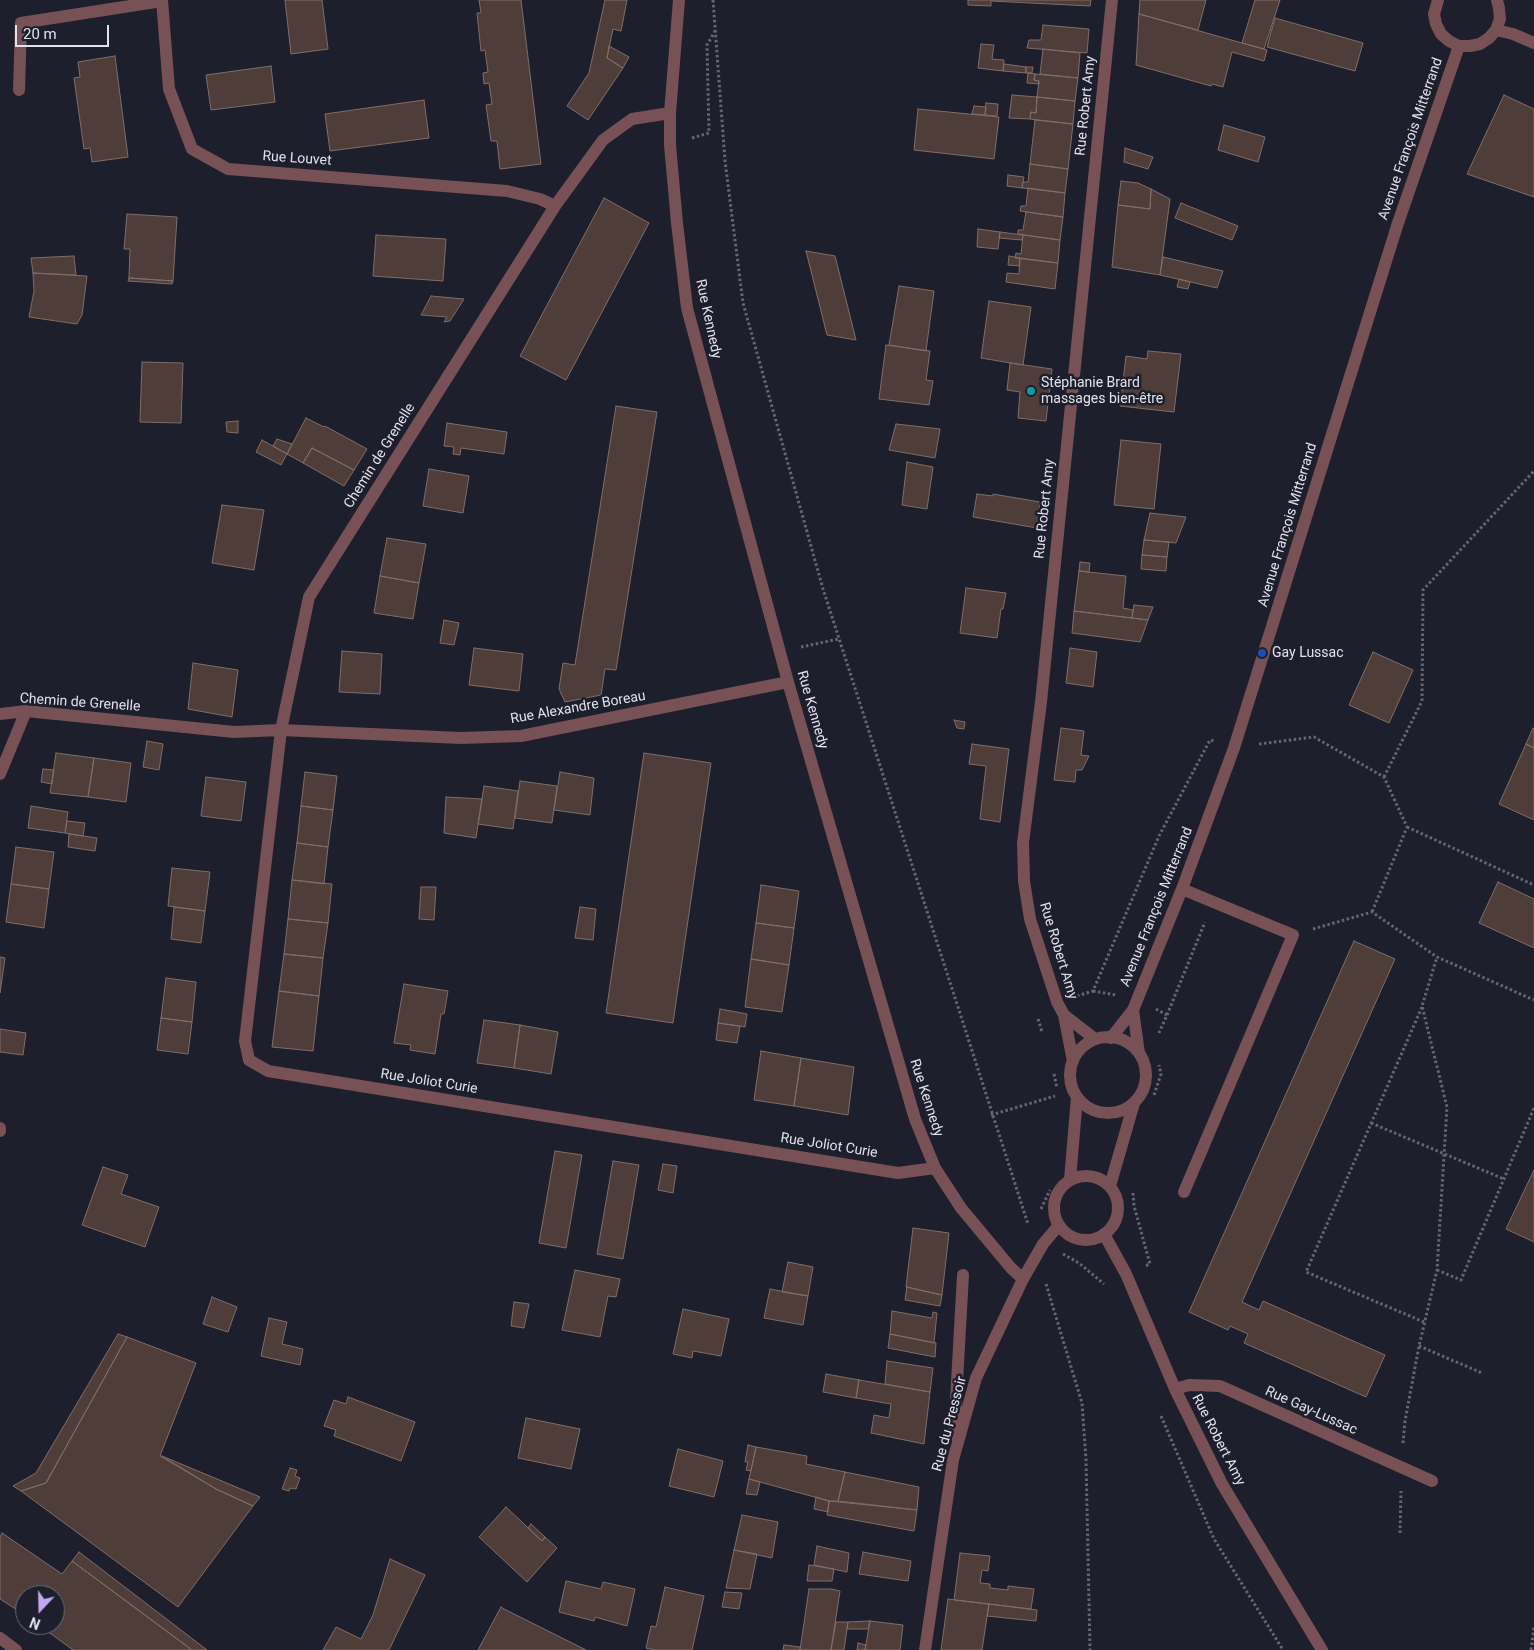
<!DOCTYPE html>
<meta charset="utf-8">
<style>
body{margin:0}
#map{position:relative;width:1534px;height:1650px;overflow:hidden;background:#1d1f2c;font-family:Roboto,sans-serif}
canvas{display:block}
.north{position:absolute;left:15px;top:1585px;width:50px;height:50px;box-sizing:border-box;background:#1d1f2c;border:1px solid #6b6d79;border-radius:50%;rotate:201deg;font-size:14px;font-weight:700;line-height:20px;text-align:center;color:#e1e2ec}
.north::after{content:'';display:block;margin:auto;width:18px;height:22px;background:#c2a8f2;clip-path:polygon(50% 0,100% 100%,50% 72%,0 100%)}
.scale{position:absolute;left:15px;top:25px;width:94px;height:22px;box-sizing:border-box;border:2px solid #e1e2ec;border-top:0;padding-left:6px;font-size:15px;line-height:18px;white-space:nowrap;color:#e1e2ec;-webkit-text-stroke:4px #1d1f2c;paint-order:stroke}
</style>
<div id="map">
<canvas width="1534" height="1650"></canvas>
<div class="north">N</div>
<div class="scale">20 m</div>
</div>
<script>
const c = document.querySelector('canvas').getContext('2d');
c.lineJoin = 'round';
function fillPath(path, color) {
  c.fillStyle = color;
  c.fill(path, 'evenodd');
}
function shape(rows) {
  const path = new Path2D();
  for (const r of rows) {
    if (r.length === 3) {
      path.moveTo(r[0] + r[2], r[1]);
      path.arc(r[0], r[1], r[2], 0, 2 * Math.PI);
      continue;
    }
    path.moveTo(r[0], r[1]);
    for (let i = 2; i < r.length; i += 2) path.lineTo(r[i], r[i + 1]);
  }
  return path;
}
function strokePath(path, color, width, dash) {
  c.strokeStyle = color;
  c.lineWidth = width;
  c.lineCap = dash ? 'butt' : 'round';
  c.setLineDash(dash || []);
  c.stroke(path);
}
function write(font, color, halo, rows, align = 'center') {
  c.font = font + ' Roboto,sans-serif';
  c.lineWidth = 5;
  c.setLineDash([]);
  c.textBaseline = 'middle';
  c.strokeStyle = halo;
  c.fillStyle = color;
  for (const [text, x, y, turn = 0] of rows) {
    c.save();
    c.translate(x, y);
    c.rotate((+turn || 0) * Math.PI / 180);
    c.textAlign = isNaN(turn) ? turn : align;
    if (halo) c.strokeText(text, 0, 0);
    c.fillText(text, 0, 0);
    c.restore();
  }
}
const building = shape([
 [285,0,322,0,328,49,291,54,285,0],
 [479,0,521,0,541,164,500,169,497,141,491,141,486,105,492,104,489,83,484,84,483,73,488,72,485,50,481,51,477,13,481,13,479,0],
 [605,0,627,0,621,31,613,29,607,58,623,68,588,120,567,106,589,73,605,0],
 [968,0,1091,0,1090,6,991,1,991,6,968,5,968,0],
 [1140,0,1206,0,1198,30,1139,14,1140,0],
 [1255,0,1280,0,1264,49,1242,43,1255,0],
 [1139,14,1267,50,1264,61,1232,52,1223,87,1212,84,1211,86,1136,65,1139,14],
 [1275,18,1363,43,1355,71,1267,47,1275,18],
 [1043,25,1089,29,1087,53,1027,48,1029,40,1041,40,1043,25],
 [981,44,994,45,992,59,1004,60,1003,71,978,68,981,44],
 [609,46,629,57,623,68,607,58,609,46],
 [1043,49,1080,53,1078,78,1040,74,1043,49],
 [115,56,128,157,92,162,90,148,84,149,74,78,80,77,78,62,115,56],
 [1004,64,1026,67,1026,73,1003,71,1004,64],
 [271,66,275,102,211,110,206,75,271,66],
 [1026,67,1033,67,1032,73,1026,73,1026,67],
 [1028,73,1035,74,1034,80,1039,81,1039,84,1027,83,1028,73],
 [1035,74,1078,78,1075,101,1037,97,1039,81,1034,80,1035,74],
 [1012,95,1037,97,1036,113,1031,112,1030,119,1009,118,1012,95],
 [1504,95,1534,109,1534,197,1467,174,1504,95],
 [1037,97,1075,101,1073,124,1030,119,1031,112,1036,113,1037,97],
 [424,100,429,138,330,151,325,114,424,100],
 [986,103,998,104,997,116,985,115,986,103],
 [974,106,986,107,985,115,972,114,974,106],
 [918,109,999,117,994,159,914,150,918,109],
 [1035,120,1073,124,1068,169,1030,164,1035,120],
 [1224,125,1265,137,1258,162,1218,150,1224,125],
 [1125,148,1153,157,1148,169,1124,162,1125,148],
 [1030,164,1068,169,1065,193,1022,188,1023,182,1028,182,1030,164],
 [1008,175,1024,177,1022,188,1007,186,1008,175],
 [1121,181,1138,183,1151,189,1150,209,1118,205,1121,181],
 [1028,188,1065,193,1063,217,1020,211,1021,206,1026,206,1028,188],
 [1151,189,1170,199,1160,275,1112,267,1118,205,1150,209,1151,189],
 [604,198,649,223,566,380,520,356,604,198],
 [1181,203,1238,226,1232,240,1175,218,1181,203],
 [1026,212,1063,217,1060,240,1018,234,1018,230,1023,230,1026,212],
 [127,214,177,217,173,281,129,278,130,249,124,249,127,214],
 [978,229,1000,232,998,249,977,247,978,229],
 [1000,232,1023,235,1022,240,999,238,1000,232],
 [376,235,446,239,443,281,373,276,376,235],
 [1023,235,1060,240,1058,263,1015,258,1016,253,1021,254,1023,235],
 [806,251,835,256,856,340,827,335,806,251],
 [74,256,76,275,33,273,31,258,74,256],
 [1009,256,1020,258,1019,266,1008,265,1009,256],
 [1163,257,1223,271,1217,288,1160,275,1163,257],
 [1020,258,1058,263,1055,289,1006,282,1007,273,1019,274,1020,258],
 [33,273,87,276,82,315,77,324,29,317,34,291,33,273],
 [129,278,173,281,172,284,128,281,129,278],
 [1179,279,1190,282,1188,289,1177,287,1179,279],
 [899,286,934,291,926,351,889,345,899,286],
 [431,296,464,299,450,321,444,322,447,317,421,315,431,296],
 [989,301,1031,307,1023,365,981,358,989,301],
 [886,345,930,351,926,380,933,381,929,405,879,399,886,345],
 [1148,351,1181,354,1174,412,1120,406,1126,356,1147,359,1148,351],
 [142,362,183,363,181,423,140,422,142,362],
 [1010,363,1052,369,1046,421,1018,418,1020,392,1007,390,1010,363],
 [616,406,657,412,616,670,605,669,601,695,565,702,559,689,563,663,575,665,616,406],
 [306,418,324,427,325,426,367,449,354,470,312,448,303,463,287,454,306,418],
 [238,421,238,433,227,432,226,422,238,421],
 [447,423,507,432,504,454,461,448,460,455,453,454,454,447,444,446,447,423],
 [896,424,940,429,935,458,889,450,896,424],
 [277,439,292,444,287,454,273,446,277,439],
 [262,440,287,454,281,465,256,452,262,440],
 [1121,440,1161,444,1154,509,1114,505,1121,440],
 [312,448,354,470,344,486,303,463,312,448],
 [907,462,933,467,927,509,902,505,907,462],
 [429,469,469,476,463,513,423,506,429,469],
 [977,494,993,496,993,494,1040,502,1037,528,973,517,977,494],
 [222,505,264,510,254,570,212,563,222,505],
 [1150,513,1186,517,1176,543,1144,540,1150,513],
 [387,538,426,544,419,583,380,576,387,538],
 [1144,540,1169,542,1167,557,1142,555,1144,540],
 [1142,555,1167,557,1166,571,1141,569,1142,555],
 [1080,562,1090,563,1089,572,1079,571,1080,562],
 [1079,571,1126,576,1123,608,1133,610,1132,618,1074,611,1079,571],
 [380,576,419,583,413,619,374,613,380,576],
 [966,588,1006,593,1003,609,1001,609,997,638,960,633,966,588],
 [1134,605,1153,607,1148,620,1132,618,1134,605],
 [1074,611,1132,618,1148,620,1140,642,1072,633,1074,611],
 [444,620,459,623,454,645,440,643,444,620],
 [474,648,523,654,519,691,469,685,474,648],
 [1070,648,1097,652,1093,687,1066,683,1070,648],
 [342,651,382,654,380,694,339,692,342,651],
 [1373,652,1413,670,1389,723,1349,705,1373,652],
 [193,663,238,670,232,717,188,709,193,663],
 [954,720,965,722,964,729,957,728,954,720],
 [1061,728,1084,731,1081,755,1089,756,1082,770,1076,770,1075,782,1054,780,1061,728],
 [1533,728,1534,729,1534,748,1526,744,1533,728],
 [147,741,163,744,159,770,143,767,147,741],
 [972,744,1009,749,1000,822,980,819,986,766,969,764,972,744],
 [1526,744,1534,748,1534,820,1499,804,1526,744],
 [56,753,94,758,88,797,50,793,56,753],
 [644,753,711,763,673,1023,606,1013,644,753],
 [94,758,131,763,126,802,88,797,94,758],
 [43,769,54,770,52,784,41,782,43,769],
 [305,772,337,776,333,810,301,806,305,772],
 [560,772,594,778,590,815,554,810,560,772],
 [206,777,246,782,241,821,201,816,206,777],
 [520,781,557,786,552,823,515,818,520,781],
 [484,786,518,791,513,829,478,824,484,786],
 [446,797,482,799,476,838,444,833,446,797],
 [31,806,68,812,65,833,28,828,31,806],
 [301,806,333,810,328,847,297,843,301,806],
 [67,821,85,823,83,836,65,833,67,821],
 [69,834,97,838,95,851,68,847,69,834],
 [297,843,328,847,324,884,292,880,297,843],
 [16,847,54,852,49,889,11,884,16,847],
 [172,868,210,872,205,911,168,906,172,868],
 [292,880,332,884,328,923,288,919,292,880],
 [1498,882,1534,899,1534,948,1479,923,1498,882],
 [11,884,49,889,44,928,6,922,11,884],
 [761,885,799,891,794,928,756,923,761,885],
 [421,887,436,887,434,920,419,919,421,887],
 [174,907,205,911,201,943,171,939,174,907],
 [580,907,596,909,593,940,575,938,580,907],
 [288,919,328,923,323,958,284,954,288,919],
 [756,923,794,928,789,965,751,959,756,923],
 [1354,941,1395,959,1242,1302,1259,1310,1263,1301,1385,1355,1366,1397,1244,1343,1248,1334,1230,1326,1228,1330,1189,1312,1354,941],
 [284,954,323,958,319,996,279,991,284,954],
 [0,957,5,958,0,993,0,957],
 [751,959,789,965,782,1012,745,1007,751,959],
 [166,978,196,982,192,1022,161,1018,166,978],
 [404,984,448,991,444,1014,441,1014,435,1054,410,1050,411,1045,394,1043,404,984],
 [279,991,319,996,313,1051,272,1047,279,991],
 [720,1009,747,1014,745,1027,718,1023,720,1009],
 [161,1018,192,1022,188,1054,157,1050,161,1018],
 [484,1020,520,1025,514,1068,477,1063,484,1020],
 [718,1023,740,1026,737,1043,716,1040,718,1023],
 [520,1025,558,1032,551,1074,514,1068,520,1025],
 [0,1029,26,1033,23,1055,0,1052,0,1029],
 [761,1051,801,1058,794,1106,754,1100,761,1051],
 [801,1058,854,1067,848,1115,794,1106,801,1058],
 [555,1151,582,1155,566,1248,539,1243,555,1151],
 [613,1161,639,1165,623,1259,597,1254,613,1161],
 [663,1164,677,1166,673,1193,658,1190,663,1164],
 [103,1167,128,1175,121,1194,159,1207,145,1247,82,1225,103,1167],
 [1534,1170,1534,1242,1506,1229,1534,1170],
 [913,1228,949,1233,942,1295,906,1287,913,1228],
 [788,1262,813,1267,808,1296,782,1292,788,1262],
 [575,1270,620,1279,616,1297,608,1296,600,1337,562,1330,575,1270],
 [907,1287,942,1295,940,1306,905,1300,907,1287],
 [770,1289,808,1296,803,1325,764,1318,770,1289],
 [212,1297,237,1307,228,1332,203,1324,212,1297],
 [514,1302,529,1304,524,1328,511,1326,514,1302],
 [683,1309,729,1319,721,1356,693,1351,692,1358,673,1354,683,1309],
 [892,1311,932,1318,933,1312,937,1313,934,1343,890,1334,892,1311],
 [269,1318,287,1322,282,1344,303,1349,300,1365,261,1356,269,1318],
 [118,1334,127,1337,46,1483,21,1491,13,1486,36,1473,118,1334],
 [890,1334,936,1343,935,1357,888,1348,890,1334],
 [127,1337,196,1363,160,1456,216,1489,253,1506,178,1607,21,1491,46,1483,127,1337],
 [887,1361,933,1368,930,1392,885,1384,887,1361],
 [826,1374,859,1380,856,1398,823,1392,826,1374],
 [859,1380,930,1392,924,1444,871,1433,874,1415,889,1418,891,1404,856,1398,859,1380],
 [348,1397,415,1422,401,1461,334,1436,336,1430,324,1426,334,1400,346,1404,348,1397],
 [526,1418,580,1429,571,1469,518,1458,526,1418],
 [748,1445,756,1447,751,1471,746,1470,748,1462,745,1462,748,1445],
 [756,1447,807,1456,806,1464,845,1472,838,1501,829,1501,749,1479,756,1447],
 [678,1449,723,1461,714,1497,669,1486,678,1449],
 [162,1456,260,1497,253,1506,216,1489,162,1456],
 [290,1468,297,1470,295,1476,300,1478,296,1489,290,1488,289,1491,282,1489,290,1468],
 [845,1472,919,1487,917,1510,838,1501,845,1472],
 [749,1479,760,1482,757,1495,746,1494,749,1479],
 [816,1497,829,1501,828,1512,814,1509,816,1497],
 [829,1501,917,1510,914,1531,827,1515,829,1501],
 [506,1507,542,1541,545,1537,557,1548,527,1582,479,1537,506,1507],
 [742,1515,778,1522,772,1558,734,1550,742,1515],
 [531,1524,545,1537,542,1541,528,1528,531,1524],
 [2,1533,62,1574,72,1561,192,1650,73,1650,39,1625,55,1625,55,1595,25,1595,25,1615,0,1599,0,1537,2,1533],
 [817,1546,849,1553,847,1572,814,1565,817,1546],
 [734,1550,757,1554,750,1589,726,1588,734,1550],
 [79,1552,207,1650,192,1650,72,1561,79,1552],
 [863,1552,911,1561,908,1581,859,1574,863,1552],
 [960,1553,990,1556,988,1571,982,1570,980,1583,990,1584,990,1588,1008,1590,1008,1586,1034,1589,1031,1609,954,1600,960,1553],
 [390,1559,425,1575,389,1650,323,1650,336,1627,361,1639,373,1615,390,1559],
 [809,1565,834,1569,832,1581,807,1581,809,1565],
 [566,1581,601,1589,603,1582,635,1589,627,1626,595,1617,594,1621,559,1612,566,1581],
 [665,1587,704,1596,692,1650,655,1650,646,1648,651,1626,656,1627,665,1587],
 [809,1589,831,1589,840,1591,831,1650,800,1650,809,1589],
 [725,1592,742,1593,739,1609,722,1607,725,1592],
 [948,1599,989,1604,982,1650,941,1650,948,1599],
 [989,1604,1037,1610,1036,1621,987,1616,989,1604],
 [501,1607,504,1609,586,1650,478,1650,501,1607],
 [870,1621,868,1629,847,1629,848,1622,870,1621],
 [870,1621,903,1625,900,1650,865,1650,870,1621],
 [836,1622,848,1622,844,1650,831,1650,836,1622],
 [858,1643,866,1645,865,1650,857,1650,858,1643],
 [784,1645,800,1647,800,1650,783,1650,784,1645]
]);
fillPath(building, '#4e3d39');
strokePath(building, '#806d68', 1);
strokePath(shape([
 [713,0,725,161,743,303,823,589,1028,1224],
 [692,138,709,133,707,45,715,31],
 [801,647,839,639],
 [1259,744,1314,737,1384,777,1407,827,1372,912],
 [1384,777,1422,701,1423,590,1534,471],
 [1407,827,1534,885],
 [1313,929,1372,912,1437,957,1534,1000],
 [1093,991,1116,995],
 [1077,996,1093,991,1159,836,1210,740,1214,741],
 [1422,1007,1306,1272,1424,1322],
 [1156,1009,1167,1015,1159,1033],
 [1167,1015,1205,922],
 [1038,1019,1042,1032],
 [1054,1074,1057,1088],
 [1154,1095,1161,1074,1159,1065],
 [991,1115,1055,1096],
 [1371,1123,1504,1179],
 [1133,1193,1134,1206,1150,1264,1145,1266],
 [1041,1209,1050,1190],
 [1063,1254,1079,1263,1104,1284],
 [1437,1270,1461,1280,1534,1108],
 [1046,1284,1082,1403,1086,1460,1090,1650],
 [1419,1346,1482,1373],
 [1161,1416,1214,1539,1283,1650],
 [1403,1443,1405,1421,1419,1346,1437,1270,1447,1107,1422,1006,1437,957],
 [1400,1533,1401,1491],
 [1531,1650,1534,1627]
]), '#656672', 3, [2.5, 2.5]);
strokePath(shape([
 [162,0,169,89,192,149,228,169,507,191,540,199,555,206],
 [679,0,670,113,670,145,677,223,687,308,788,682,915,1119,935,1168,961,1208,1011,1268,1023,1279],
 [1438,0,1434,14,1436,24,1441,34,1449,41,1459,46,1470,46,1480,44,1489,38,1496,30,1500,19,1499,8,1497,0],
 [1496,30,1513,34,1534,43],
 [19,90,21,23,162,1],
 [788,682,521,736,461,738,281,730,245,1041,249,1060,268,1071,898,1173,935,1168],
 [0,714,26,711,234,732,281,730,309,597,555,206,603,140,632,119,670,113],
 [0,774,26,711],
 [1182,889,1293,935,1184,1192],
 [1133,1010,1139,1053],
 [1064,1015,1095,1039],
 [1108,1075,38],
 [1111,1038,1133,1010,1182,889,1234,748,1397,226,1459,46],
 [1073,1061,1064,1015,1057,1002,1030,919,1024,881,1023,843,1041,702,1112,0],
 [0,1128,0,1131],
 [1086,1208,32],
 [1070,1180,1077,1097],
 [1110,1186,1134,1103],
 [1104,1234,1126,1274,1175,1389,1222,1484,1322,1650],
 [1175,1389,1189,1385,1220,1386,1432,1481],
 [954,1435,963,1275],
 [0,1638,16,1650],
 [925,1650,953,1460,976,1378,1023,1279,1043,1244,1059,1225]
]), '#775155', 12);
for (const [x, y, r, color] of [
 [1031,391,5,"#0f9aa8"],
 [1262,653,5,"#1a4fb4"]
]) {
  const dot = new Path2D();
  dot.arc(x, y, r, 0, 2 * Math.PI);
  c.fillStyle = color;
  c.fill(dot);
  strokePath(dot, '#1d1f2c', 2);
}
write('14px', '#e1e2ec', '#1d1f2c', [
 ["Rue Robert Amy",1086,106,-84],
 ["Avenue François Mitterrand",1411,139,-71],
 ["Rue Louvet",297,159,4],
 ["Rue Kennedy",708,319,78],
 ["Chemin de Grenelle",380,456,-58],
 ["Rue Robert Amy",1045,509,-84],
 ["Avenue François Mitterrand",1288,525,-73],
 ["Chemin de Grenelle",80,703,4],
 ["Rue Alexandre Boreau",578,708,-10],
 ["Rue Kennedy",812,710,74],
 ["Avenue François Mitterrand",1157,907,-68],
 ["Rue Robert Amy",1058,951,73],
 ["Rue Joliot Curie",429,1082,9],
 ["Rue Kennedy",926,1098,72],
 ["Rue Joliot Curie",829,1146,9],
 ["Rue Gay-Lussac",1311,1411,24],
 ["Rue du Pressoir",950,1424,-75],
 ["Rue Robert Amy",1218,1440,63]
]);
write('14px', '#e1e2ec', '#1d1f2c', [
 ["Stéphanie Brard",1041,383],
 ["massages bien-être",1041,399],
 ["Gay Lussac",1272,653]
], 'left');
</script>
